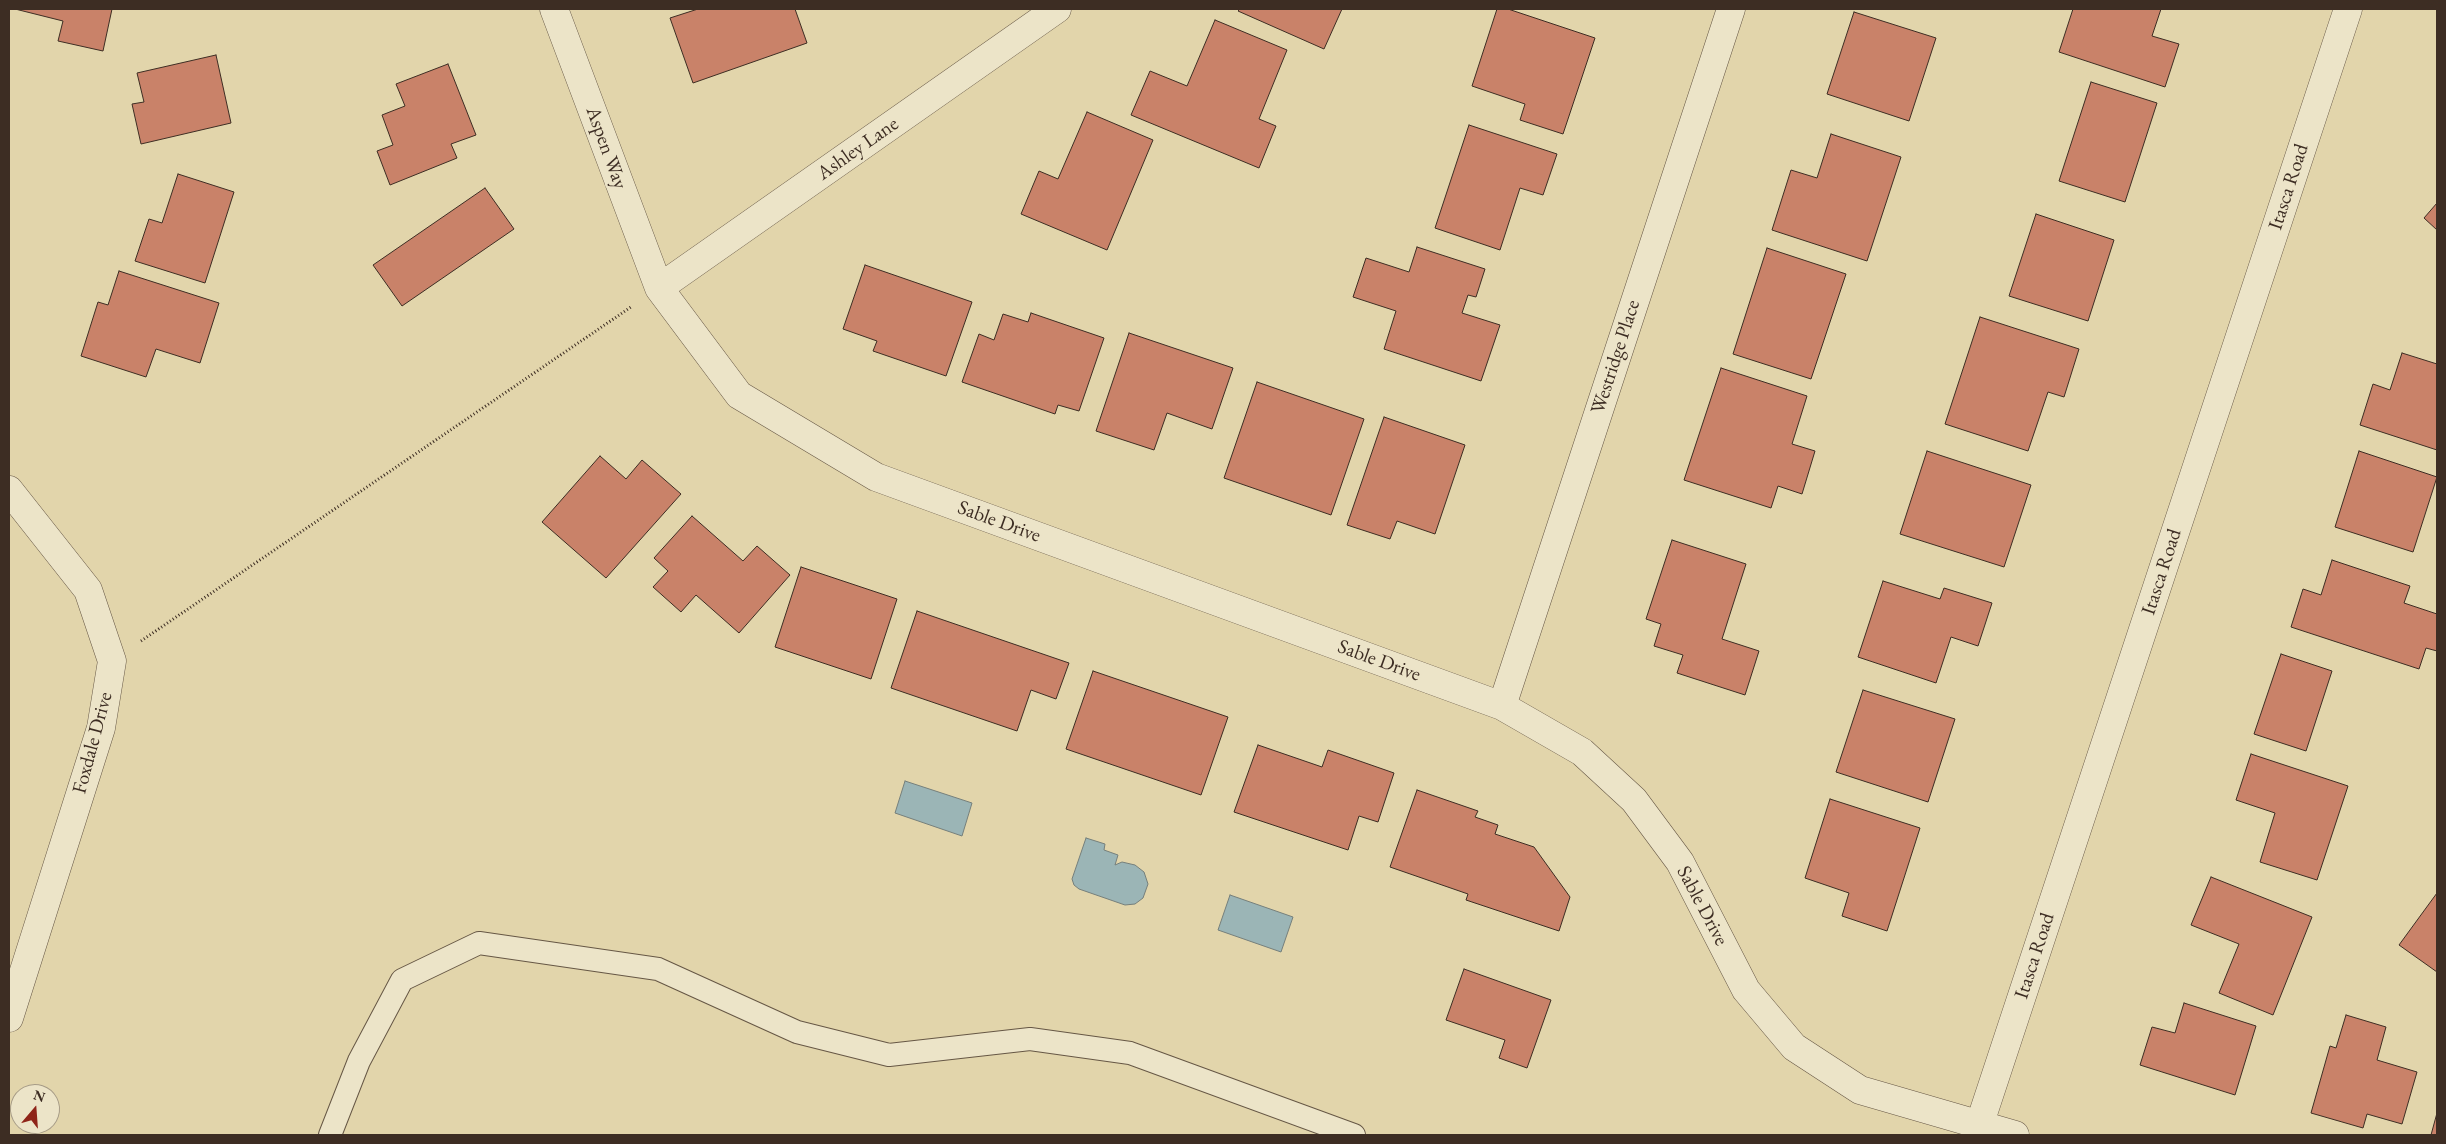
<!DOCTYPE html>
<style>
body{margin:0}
#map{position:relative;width:2446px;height:1144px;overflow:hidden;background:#e2d5ab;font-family:"EB Garamond",serif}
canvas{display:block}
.frame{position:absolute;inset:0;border:10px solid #3d2d23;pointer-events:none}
.north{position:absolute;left:10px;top:1084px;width:50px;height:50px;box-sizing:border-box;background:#ece4c8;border:1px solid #a69b86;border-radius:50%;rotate:18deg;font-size:14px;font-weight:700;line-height:20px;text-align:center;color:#3d2d23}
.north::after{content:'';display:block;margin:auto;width:18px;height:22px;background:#8f2418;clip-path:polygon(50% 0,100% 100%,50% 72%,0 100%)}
</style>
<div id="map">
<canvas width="2446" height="1144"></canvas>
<div class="frame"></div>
<div class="north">N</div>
</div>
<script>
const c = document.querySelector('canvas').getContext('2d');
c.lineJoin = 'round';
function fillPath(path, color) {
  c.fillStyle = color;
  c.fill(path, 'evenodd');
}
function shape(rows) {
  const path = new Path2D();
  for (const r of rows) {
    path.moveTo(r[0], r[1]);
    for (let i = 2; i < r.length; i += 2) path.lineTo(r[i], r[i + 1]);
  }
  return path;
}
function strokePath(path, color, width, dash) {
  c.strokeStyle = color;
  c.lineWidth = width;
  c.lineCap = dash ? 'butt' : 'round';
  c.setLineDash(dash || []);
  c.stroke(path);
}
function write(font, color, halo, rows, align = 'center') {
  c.font = font + ' "EB Garamond",serif';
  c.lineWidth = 4.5;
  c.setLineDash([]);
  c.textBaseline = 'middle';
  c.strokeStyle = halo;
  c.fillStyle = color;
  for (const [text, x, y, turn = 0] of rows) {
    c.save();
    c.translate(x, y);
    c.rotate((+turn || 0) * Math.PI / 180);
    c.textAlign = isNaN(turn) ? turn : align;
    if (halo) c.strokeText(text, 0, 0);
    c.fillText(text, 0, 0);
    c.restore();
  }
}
const water = shape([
 [905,781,972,803,962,836,895,813,905,781],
 [1086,838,1105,844,1104,850,1118,855,1115,865,1122,862,1135,865,1144,872,1148,884,1143,898,1135,904,1125,905,1079,889,1074,885,1072,879,1086,838],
 [1230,895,1293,917,1281,952,1218,930,1230,895]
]);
fillPath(water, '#9bb5b6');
strokePath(water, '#757f7b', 1);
const building = shape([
 [15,9,112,9,103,51,58,41,63,21,15,9],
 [698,9,795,9,807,43,693,83,670,18,698,9],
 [1240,9,1342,9,1324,49,1238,11,1240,9],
 [1497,9,1508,9,1595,38,1563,134,1520,120,1525,104,1472,86,1497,9],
 [2073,9,2161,9,2152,36,2179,44,2165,87,2059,52,2073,9],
 [1854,12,1936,38,1909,121,1827,94,1854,12],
 [1215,20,1287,50,1259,119,1276,126,1259,168,1131,115,1150,71,1187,86,1215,20],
 [216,55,231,123,141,144,132,104,144,102,137,73,216,55],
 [448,64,476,135,451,144,457,158,390,185,377,151,393,145,382,115,405,106,396,84,448,64],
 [2091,82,2157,103,2125,202,2059,181,2091,82],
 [1087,112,1153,140,1107,250,1021,214,1039,171,1058,179,1087,112],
 [1469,125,1557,154,1543,195,1520,188,1500,250,1435,228,1469,125],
 [1831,134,1901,157,1867,261,1772,230,1791,170,1817,178,1831,134],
 [178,174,234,192,205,283,135,261,149,219,162,223,178,174],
 [485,188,514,229,402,306,373,265,485,188],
 [2437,203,2437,230,2424,218,2437,203],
 [2036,214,2114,240,2088,321,2009,296,2036,214],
 [1417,247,1485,269,1476,297,1468,295,1462,313,1500,325,1481,381,1384,349,1396,311,1353,297,1366,258,1409,272,1417,247],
 [1767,248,1846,274,1811,379,1733,354,1767,248],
 [865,265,972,302,946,376,873,351,877,341,843,329,865,265],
 [119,271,219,303,200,363,156,349,146,377,81,356,98,302,108,305,119,271],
 [1031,313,1104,338,1079,411,1058,405,1055,414,962,382,979,334,994,340,1003,314,1028,322,1031,313],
 [1980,317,2079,349,2064,397,2048,392,2028,451,1945,424,1980,317],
 [1129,333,1233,368,1212,429,1167,413,1154,450,1096,431,1129,333],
 [2402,353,2437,364,2437,450,2360,425,2373,384,2390,390,2402,353],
 [1721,368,1807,396,1792,444,1815,451,1802,494,1778,486,1771,508,1684,480,1721,368],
 [1257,382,1364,419,1331,515,1224,478,1257,382],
 [1384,417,1465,445,1435,534,1397,521,1390,539,1347,525,1384,417],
 [1927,451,2031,485,2004,567,1900,534,1927,451],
 [2359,451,2437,477,2413,552,2335,527,2359,451],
 [600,456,626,479,642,460,681,494,606,578,542,522,600,456],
 [692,516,743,561,757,546,790,575,739,633,696,595,681,612,653,587,668,571,654,558,692,516],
 [1672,540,1746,564,1722,639,1759,651,1745,695,1677,673,1683,655,1654,646,1661,624,1646,619,1672,540],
 [2332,560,2410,586,2404,603,2437,614,2437,651,2426,648,2419,669,2291,627,2303,589,2321,595,2332,560],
 [801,567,897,599,871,679,775,647,801,567],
 [1883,581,1940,599,1944,588,1992,603,1978,646,1951,637,1936,683,1858,657,1883,581],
 [917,611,1069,663,1056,699,1031,690,1017,731,891,688,917,611],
 [2281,654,2332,671,2306,751,2254,734,2281,654],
 [1093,671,1228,717,1201,795,1066,749,1093,671],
 [1863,690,1955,719,1928,802,1836,772,1863,690],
 [1258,745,1322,767,1328,750,1394,773,1378,822,1359,816,1348,850,1234,812,1258,745],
 [2251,754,2348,786,2317,880,2260,862,2275,813,2236,800,2251,754],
 [1417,790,1478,811,1475,817,1498,825,1495,834,1534,847,1570,897,1559,931,1466,900,1468,894,1390,867,1417,790],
 [1830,799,1920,828,1887,931,1842,916,1849,893,1805,878,1830,799],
 [2211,877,2312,917,2273,1015,2219,993,2239,944,2191,925,2211,877],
 [2437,893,2437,972,2399,945,2437,893],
 [1464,969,1551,1000,1527,1068,1499,1058,1505,1040,1446,1020,1464,969],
 [2184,1003,2256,1026,2235,1095,2140,1065,2152,1027,2175,1033,2184,1003],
 [2346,1015,2386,1027,2377,1060,2417,1072,2402,1124,2367,1114,2363,1128,2311,1113,2330,1046,2336,1048,2346,1015],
 [2437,1113,2437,1135,2431,1135,2437,1113]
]);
fillPath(building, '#c98269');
strokePath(building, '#3d2d23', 1);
const service = shape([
 [330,1135,359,1061,402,980,479,943,658,969,797,1032,889,1055,1030,1039,1130,1053,1354,1135]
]);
const minor = shape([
 [554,9,659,288,739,395,876,477,1502,706,1582,752,1634,800,1680,862,1746,990,1794,1047,1860,1090,2015,1135],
 [659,288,1057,9],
 [9,490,88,590,112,661,101,728,9,1018],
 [1502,706,1731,9],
 [1976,1135,2348,9]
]);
strokePath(service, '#665745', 24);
strokePath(minor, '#665745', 29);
strokePath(shape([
 [141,641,631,307]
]), '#3d2d23', 3, [1, 2.5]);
strokePath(service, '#ece4c8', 22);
strokePath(minor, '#ece4c8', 28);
write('20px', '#3d2d23', '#ece4c8', [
 ["Aspen Way",606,148,70],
 ["Ashley Lane",858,149,-35],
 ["Itasca Road",2289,187,-72],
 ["Westridge Place",1616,357,-72],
 ["Sable Drive",999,522,20],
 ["Itasca Road",2162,572,-72],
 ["Sable Drive",1379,661,20],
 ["Foxdale Drive",93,743,-75],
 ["Sable Drive",1702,906,62],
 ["Itasca Road",2035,956,-72]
]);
</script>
